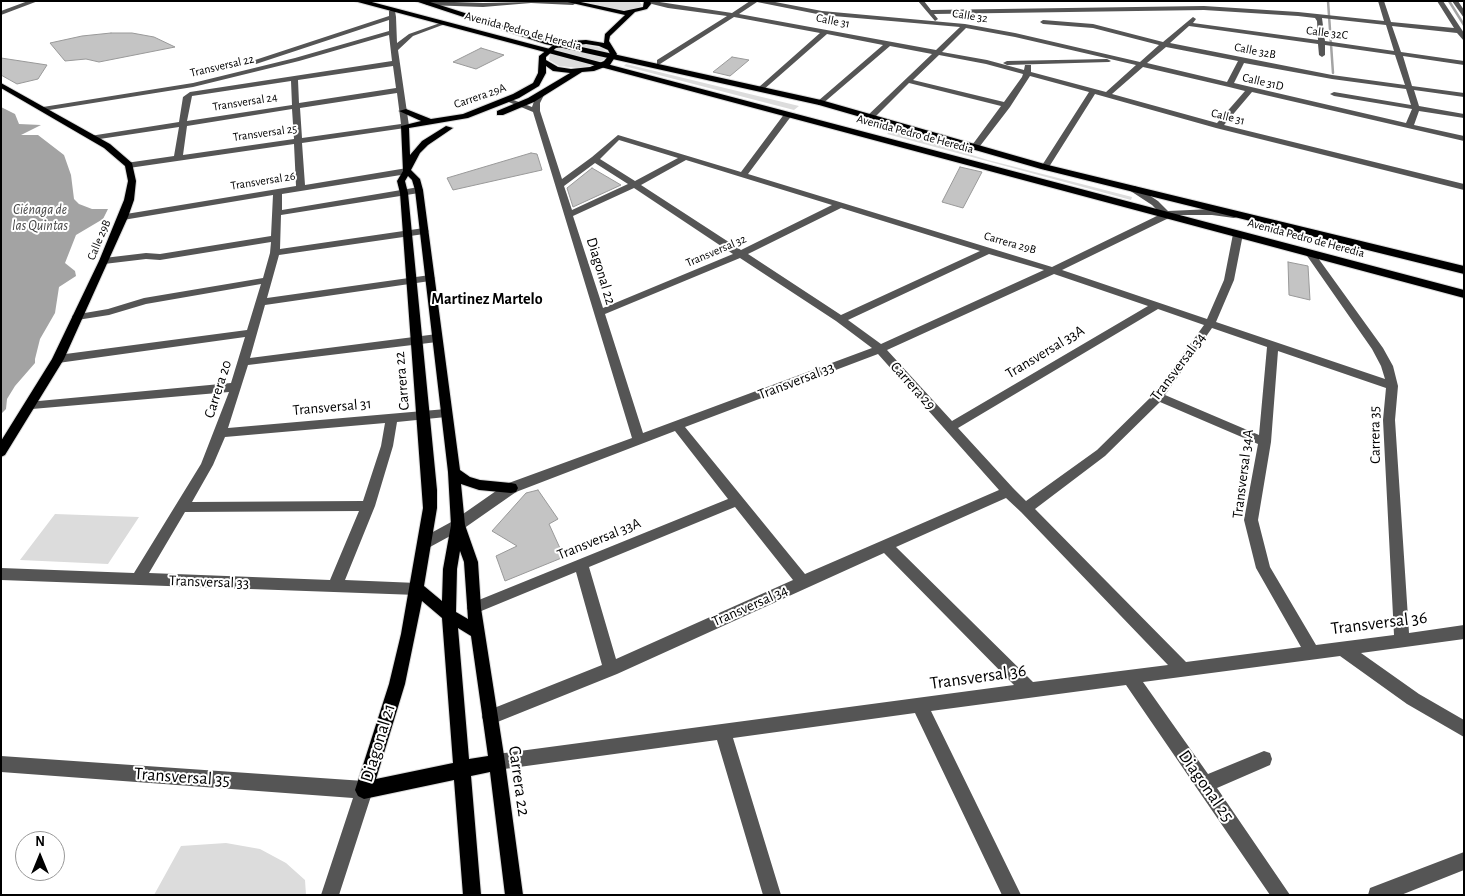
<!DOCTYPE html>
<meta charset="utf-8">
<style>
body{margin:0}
#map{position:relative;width:1465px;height:896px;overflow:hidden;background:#fff;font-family:"Alegreya Sans",sans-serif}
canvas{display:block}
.frame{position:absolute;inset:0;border:2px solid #000;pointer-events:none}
.north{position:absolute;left:15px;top:831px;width:50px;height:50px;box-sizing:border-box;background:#fff;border:1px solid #999;border-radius:50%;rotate:0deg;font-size:14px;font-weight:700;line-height:20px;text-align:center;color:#000}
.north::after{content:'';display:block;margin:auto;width:18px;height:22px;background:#000;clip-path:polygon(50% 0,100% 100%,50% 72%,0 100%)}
</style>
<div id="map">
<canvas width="1465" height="896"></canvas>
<div class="frame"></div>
<div class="north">N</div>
</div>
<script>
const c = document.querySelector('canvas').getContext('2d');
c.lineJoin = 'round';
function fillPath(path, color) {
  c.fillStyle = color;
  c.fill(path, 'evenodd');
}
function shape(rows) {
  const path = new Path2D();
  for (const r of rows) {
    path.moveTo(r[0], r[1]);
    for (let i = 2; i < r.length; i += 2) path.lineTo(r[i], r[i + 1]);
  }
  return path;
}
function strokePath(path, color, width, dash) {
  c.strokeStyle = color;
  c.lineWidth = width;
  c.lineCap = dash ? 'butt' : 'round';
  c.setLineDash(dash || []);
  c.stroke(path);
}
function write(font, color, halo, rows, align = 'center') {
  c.font = font + ' "Alegreya Sans",sans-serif';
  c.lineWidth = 4;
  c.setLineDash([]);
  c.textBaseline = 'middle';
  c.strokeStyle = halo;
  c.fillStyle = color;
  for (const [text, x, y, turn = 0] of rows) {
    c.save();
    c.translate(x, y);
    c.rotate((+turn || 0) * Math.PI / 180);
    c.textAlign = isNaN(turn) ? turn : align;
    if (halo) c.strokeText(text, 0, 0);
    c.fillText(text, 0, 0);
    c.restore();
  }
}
fillPath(shape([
 [576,1,639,1,642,5,637,9,625,11],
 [583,44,602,48,606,51,608,57,594,65,579,68,559,66,549,60,550,54,556,49],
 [626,64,799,106,794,110,624,66],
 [891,130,988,160,1132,197,1131,200,887,134],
 [55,514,139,517,108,564,20,560],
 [226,843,260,849,286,863,305,880,306,895,154,895,181,846]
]), '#dcdcdc');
fillPath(shape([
 [1,107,15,114,19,124,41,125,21,135,38,135,64,155,71,175,74,199,79,204,92,209,108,209,103,219,76,235,65,263,75,271,76,276,59,287,55,313,40,339,35,359,35,363,15,386,7,399,6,409,1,414]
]), '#a3a3a3');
strokePath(shape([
 [1328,1,1333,73],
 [1449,1,1464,25]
]), '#a3a3a3', 2.5);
const building = shape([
 [111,33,132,33,154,37,175,47,99,62,86,59,65,61,50,43,82,36,111,33],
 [481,48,504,55,476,69,453,62,481,48],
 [732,57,749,60,730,76,713,72,732,57],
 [1,58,47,65,38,79,17,84,1,75,1,58],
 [531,153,537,154,542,170,453,190,447,178,531,153],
 [960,167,982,172,963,208,942,202,960,167],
 [592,168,621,185,573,207,567,188,592,168],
 [1288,262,1308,266,1310,300,1289,295,1288,262],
 [538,490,558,519,549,524,564,557,505,581,496,556,517,546,492,531,526,493,538,490]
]);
fillPath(building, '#c4c4c4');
strokePath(building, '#999', 1);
const major = shape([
 [563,1,576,1,624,11,643,7,644,1,650,1,651,4,647,9,635,12,610,36,609,41,617,54,610,65,594,71,582,72,534,102,503,115,497,115,497,111,528,98,570,73,553,71,546,66,546,73,539,86,519,98,468,118,409,128,410,155,422,141,446,126,453,128,428,145,420,153,411,170,420,179,423,190,460,470,470,477,480,480,511,483,516,484,518,488,516,492,511,493,479,490,461,484,465,525,478,562,481,608,505,762,523,895,505,895,490,772,471,776,481,895,463,895,454,780,364,799,358,796,355,790,389,684,401,634,423,508,400,193,397,181,403,171,401,126,421,121,399,111,406,109,431,119,463,114,513,94,533,83,538,73,539,56,552,46,569,41,586,40,604,43,605,34,625,15,563,1],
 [586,44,599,46,608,50,610,54,604,61,590,67,571,69,558,67,546,60,546,57,556,48,586,44],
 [408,176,412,180,415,190,448,472,451,525,443,569,442,601,424,586,437,508,437,490,408,193,405,181,408,176],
 [460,551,464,562,468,619,456,612,457,569,460,551],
 [422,601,442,618,453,763,376,779,405,684,422,601],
 [458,628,471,636,488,756,469,759,458,628],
 [1,83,110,144,132,163,136,181,134,200,128,217,64,359,5,455,1,457,1,441,52,359,99,261,124,200,128,181,125,166,104,148,1,88,1,83]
]);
const highway = shape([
 [354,1,368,1,1464,290,1464,298,354,1],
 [415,1,427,1,550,40,821,100,1048,165,1464,266,1464,274,1041,169,819,105,545,44,415,1]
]);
strokePath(major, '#dbdbdb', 2);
strokePath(highway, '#dbdbdb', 2);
fillPath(shape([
 [28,1,38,1,1,15,1,11,28,1],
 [426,1,483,3,574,1,576,3,573,5,531,3,483,7,427,5,424,3,426,1],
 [653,1,732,13,750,1,770,1,822,11,965,24,1015,33,1140,62,1159,45,1093,28,1043,24,1040,22,1043,20,1093,24,1163,42,1193,17,1196,19,1193,23,1318,40,1317,21,1315,18,1298,16,1204,10,934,14,938,19,935,21,918,1,924,1,931,10,1204,6,1298,12,1384,21,1378,1,1384,1,1391,22,1454,28,1437,1,1443,1,1464,33,1464,41,1457,33,1392,26,1401,52,1464,61,1464,65,1403,56,1412,86,1464,93,1464,97,1414,90,1419,106,1464,114,1464,118,1419,111,1414,125,1464,136,1464,141,1252,92,1224,125,1464,184,1464,190,1216,128,1095,94,1049,167,1045,170,1041,167,1089,92,1030,76,1010,107,977,150,974,150,970,148,1001,106,909,83,873,119,866,117,932,54,890,46,821,105,818,105,818,101,883,45,827,34,762,91,758,89,759,87,820,33,734,17,660,64,657,64,657,60,727,16,668,8,644,2,653,1],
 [757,2,822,15,960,27,936,50,739,14,757,2],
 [1322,18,1386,25,1394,51,1325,41,1322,18],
 [1189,26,1318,44,1319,55,1322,57,1325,55,1325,45,1395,55,1405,85,1332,75,1170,43,1189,26],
 [966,28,1015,37,1136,65,1106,92,1031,72,1031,65,1025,65,1024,70,987,60,942,52,966,28],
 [1166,47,1238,61,1227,82,1147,63,1166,47],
 [939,55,986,64,1023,74,1022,77,1004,102,913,80,939,55],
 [1244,63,1332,79,1406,89,1411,105,1334,92,1330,94,1334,96,1412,109,1406,123,1234,83,1244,63],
 [1143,67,1229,87,1245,91,1217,123,1112,94,1143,67],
 [1452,1,1458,1,1464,10,1464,18,1452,1],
 [392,9,395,11,396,17,397,43,409,34,440,23,445,24,413,36,398,50,409,126,405,128,302,143,305,185,407,168,411,171,407,174,282,194,282,210,419,187,423,190,419,193,281,215,280,249,424,228,429,231,424,234,279,255,267,298,430,275,435,278,430,281,265,305,250,358,437,334,442,338,437,342,248,365,228,428,446,409,450,410,452,413,450,416,446,417,397,422,393,446,375,506,345,580,417,583,422,585,424,589,422,593,417,595,1,580,1,568,134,573,201,464,229,392,32,409,28,408,26,405,28,402,231,383,245,337,58,363,52,359,58,355,247,330,261,284,146,304,109,315,77,320,72,317,73,315,108,309,144,298,263,278,270,253,271,242,160,260,146,259,104,264,99,261,104,258,146,253,160,254,271,236,273,195,123,220,120,219,120,215,296,186,294,144,129,168,125,165,126,163,174,156,179,127,93,140,90,140,90,136,179,122,183,97,190,92,392,61,389,35,299,61,193,87,43,111,39,109,43,107,193,83,295,58,389,31,389,20,256,64,249,62,389,16,389,11,392,9],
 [393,66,396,88,299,103,298,80,393,66],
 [291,81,292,105,187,121,192,96,291,81],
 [397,93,401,124,302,138,300,108,397,93],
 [292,109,294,139,183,155,187,126,292,109],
 [385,423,381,446,363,501,192,502,213,465,225,437,385,423],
 [359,511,330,580,149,573,185,512,359,511],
 [1107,59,1111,61,1109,62,1007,65,1003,63,1007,61,1107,59],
 [537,93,544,95,540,103,540,111,562,179,592,157,618,135,741,172,785,113,788,113,792,115,748,174,1052,267,1161,214,1152,205,1129,190,1129,186,1135,186,1158,201,1168,211,1212,209,1237,213,1237,217,1234,218,1212,215,1175,215,1062,270,1207,319,1224,280,1233,234,1238,231,1241,232,1243,234,1234,280,1216,322,1385,379,1381,366,1372,349,1305,253,1307,251,1313,251,1383,348,1393,366,1398,386,1395,420,1409,633,1464,625,1464,639,1361,653,1419,694,1464,720,1464,737,1407,704,1340,656,1143,682,1208,774,1264,751,1270,753,1272,759,1270,765,1217,788,1290,895,1270,895,1126,685,931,711,1021,895,1002,895,915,713,733,738,781,895,763,895,717,740,497,770,491,768,489,762,491,756,497,754,1014,685,884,553,617,674,490,725,484,722,482,717,484,712,602,665,576,572,474,614,469,612,467,608,469,604,728,499,675,431,516,492,463,529,430,547,425,549,420,547,418,543,420,539,453,521,506,484,632,438,533,112,504,100,508,98,532,107,537,93],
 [619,140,678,158,635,181,600,159,619,140],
 [686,160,832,205,741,250,641,185,686,160],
 [595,163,628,184,572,210,564,186,595,163],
 [634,188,733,254,603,308,573,216,634,188],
 [841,208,980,251,841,315,748,254,841,208],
 [989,254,1044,270,881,344,848,320,989,254],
 [740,258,836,321,872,348,643,433,605,314,740,258],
 [1054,274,1148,306,952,421,887,350,1054,274],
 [1158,309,1204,325,1154,394,1097,450,1026,501,1013,488,958,428,1158,309],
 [1212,328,1267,347,1259,435,1165,395,1212,328],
 [1278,351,1386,388,1383,420,1394,635,1316,645,1270,567,1258,520,1271,442,1278,351],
 [878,354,999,490,805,574,685,427,878,354],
 [1160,402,1258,444,1244,520,1256,568,1301,647,1186,662,1035,509,1105,456,1160,402],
 [1006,498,1021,512,1168,665,1033,682,896,547,1006,498],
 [735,507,793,580,616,659,589,567,735,507],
 [1,756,364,781,370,784,373,790,339,895,321,895,353,798,1,772,1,756],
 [1464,852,1464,870,1401,895,1368,895,1370,888,1464,852]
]), '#555');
fillPath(major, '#000');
fillPath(highway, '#000');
write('12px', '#000', '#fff', [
 ["Calle 32",970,16,9],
 ["Calle 31",833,21,11],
 ["Avenida Pedro de Heredia",523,31,15],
 ["Calle 32C",1327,33,7],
 ["Calle 32B",1255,51,11],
 ["Transversal 22",222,66,-13],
 ["Calle 31D",1263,82,13],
 ["Carrera 29A",480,96,-19],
 ["Transversal 24",245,102,-9],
 ["Calle 31",1228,117,14],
 ["Transversal 25",265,133,-8],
 ["Avenida Pedro de Heredia",915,134,15],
 ["Transversal 26",263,181,-9],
 ["Avenida Pedro de Heredia",1306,238,15],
 ["Calle 29B",99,240,-67],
 ["Carrera 29B",1010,243,16],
 ["Transversal 32",716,251,-23]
]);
write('italic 14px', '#444', '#fff', [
 ["Ciénaga de",40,210],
 ["las Quintas",40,226]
]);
write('15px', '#000', '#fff', [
 ["Diagonal 22",601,271,73],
 ["Transversal 33A",1045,352,-31],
 ["Transversal 34",1178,367,-53],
 ["Carrera 22",402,381,-95],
 ["Transversal 33",796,381,-21],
 ["Carrera 29",913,386,48],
 ["Carrera 20",218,389,-72],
 ["Transversal 31",332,407,-5],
 ["Carrera 35",1375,435,-91],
 ["Transversal 34A",1243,474,-83],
 ["Transversal 33A",599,539,-22],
 ["Transversal 33",209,582,2],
 ["Transversal 34",750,606,-24]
]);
write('bold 16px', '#000', '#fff', [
 ["Martinez Martelo",487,299]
]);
write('18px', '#000', '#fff', [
 ["Transversal 36",1379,623,-7],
 ["Transversal 36",978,677,-8],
 ["Diagonal 21",378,743,-73],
 ["Transversal 35",182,777,4],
 ["Carrera 22",519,781,82],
 ["Diagonal 25",1206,786,55]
]);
</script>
